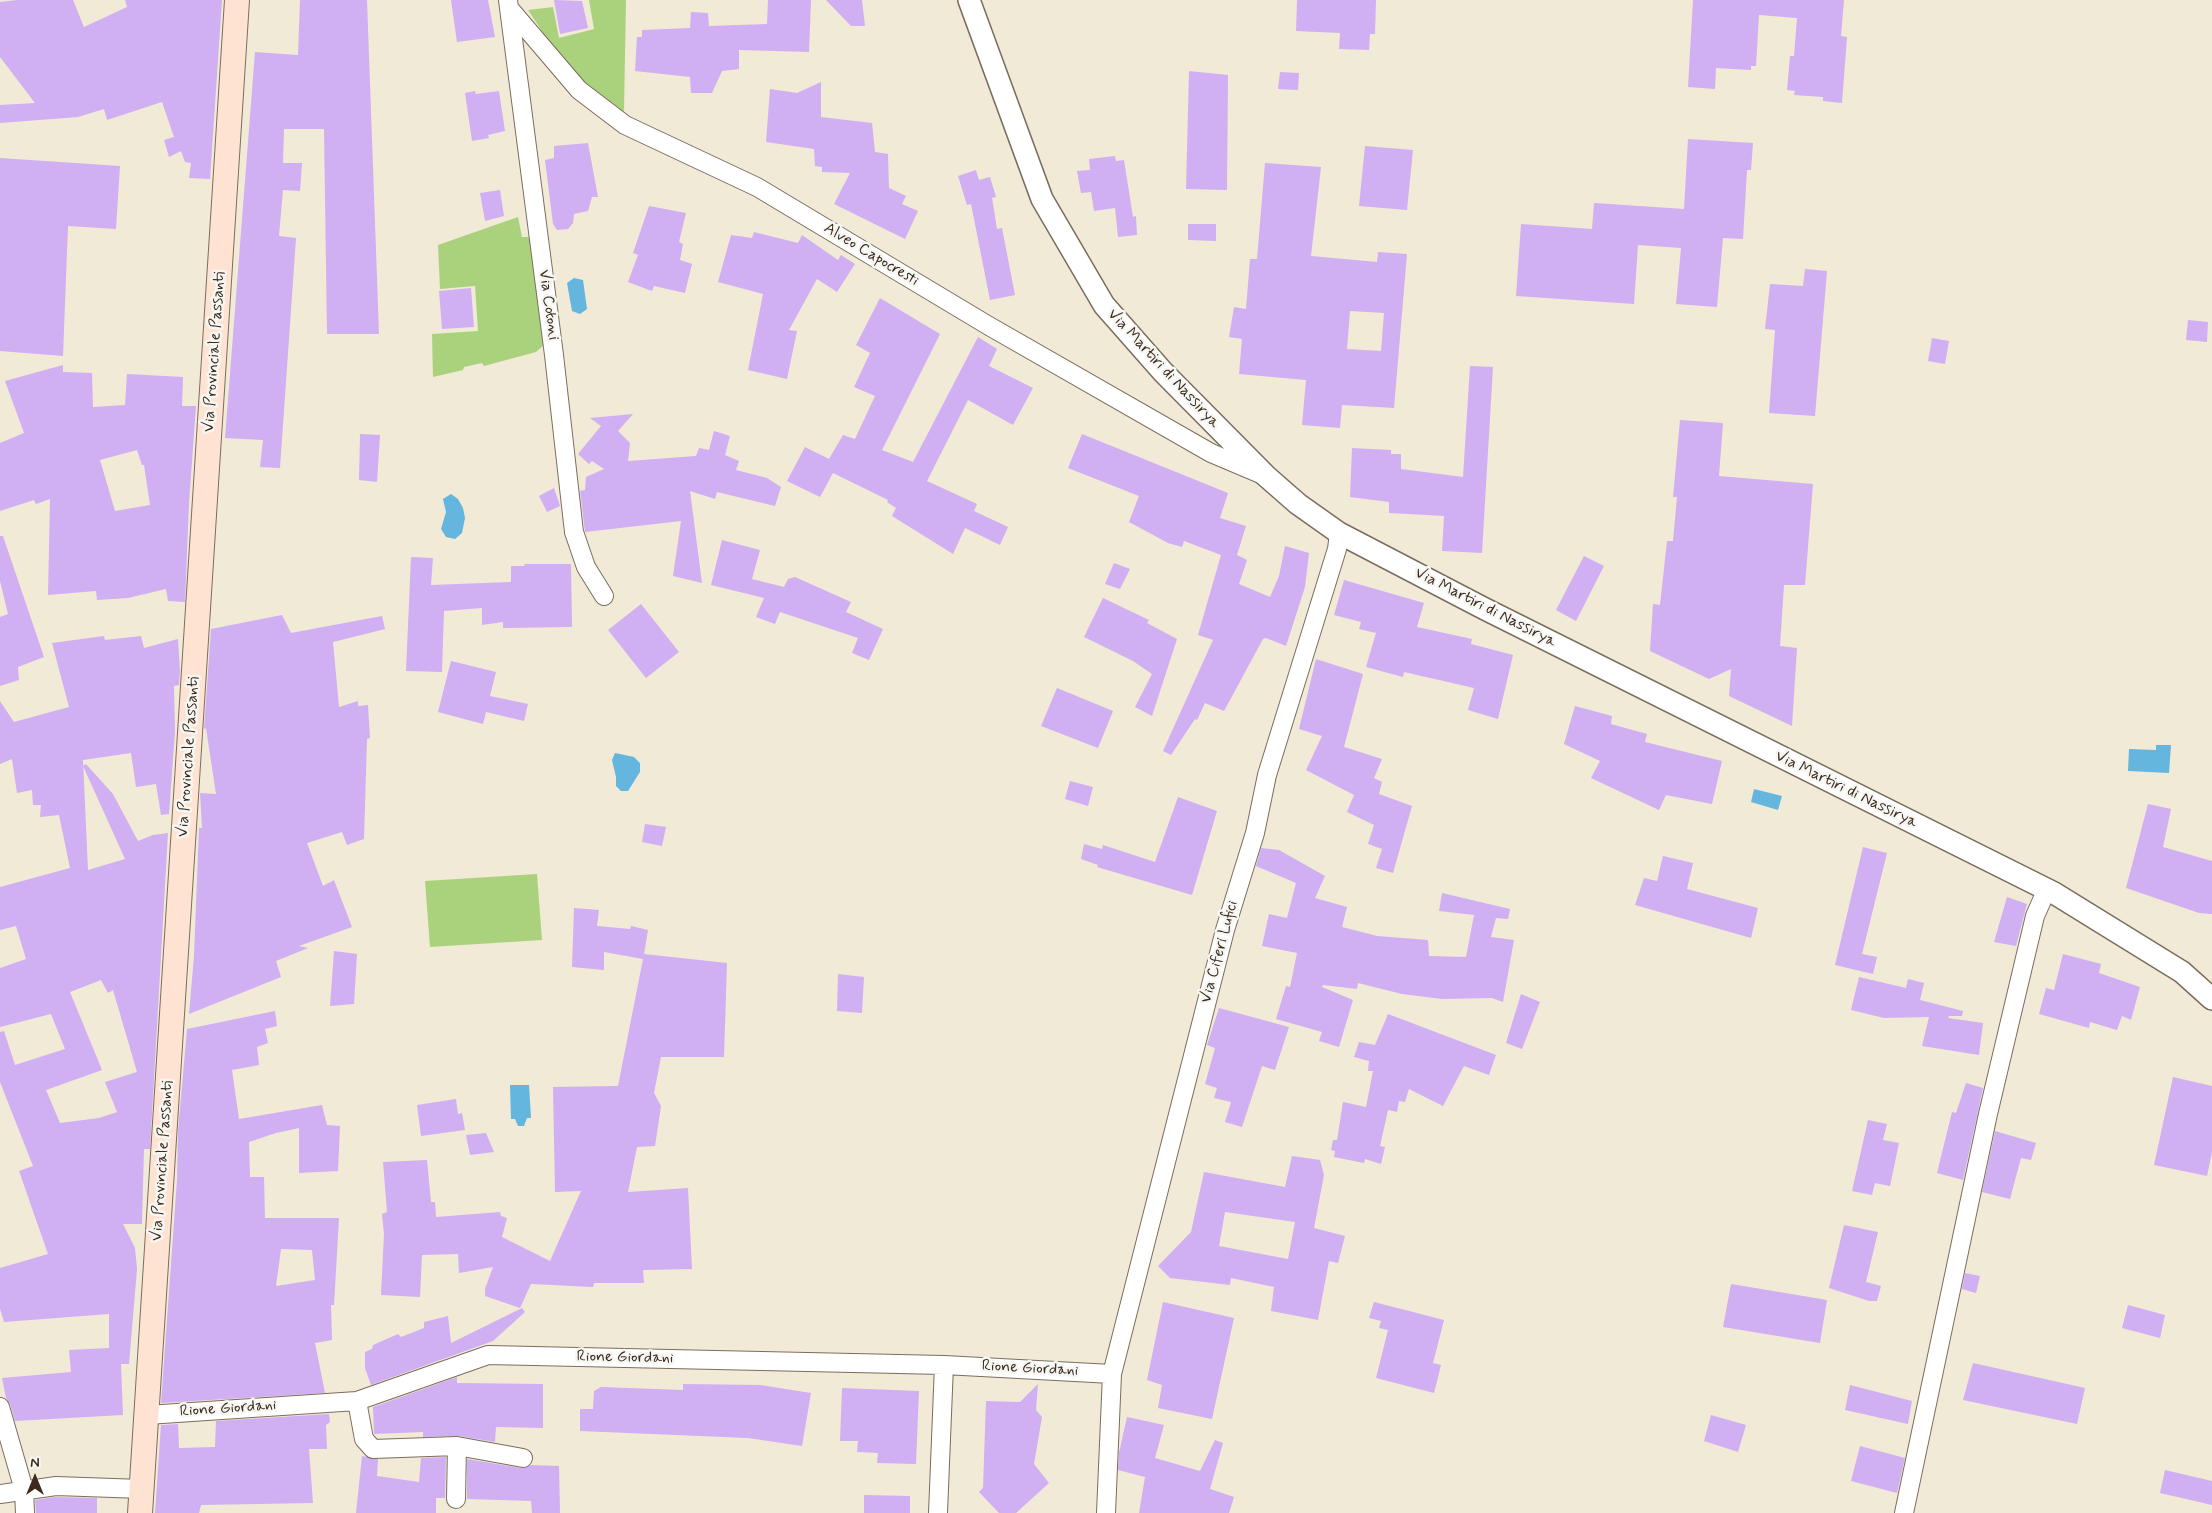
<!DOCTYPE html>
<style>
body{margin:0}
#map{position:relative;width:2212px;height:1513px;overflow:hidden;background:#f1ead6;font-family:Mynerve,sans-serif}
canvas{display:block}
.north{position:absolute;left:10px;top:1453px;width:50px;height:50px;-webkit-text-stroke:4px #f6f6f2;paint-order:stroke;rotate:0deg;font-size:14px;font-weight:700;line-height:20px;text-align:center;color:#3b2a1e}
.north::after{content:'';display:block;margin:auto;width:18px;height:22px;background:#3b2a1e;clip-path:polygon(50% 0,100% 100%,50% 72%,0 100%)}
</style>
<div id="map">
<canvas width="2212" height="1513"></canvas>
<div class="north">N</div>
</div>
<script>
const c = document.querySelector('canvas').getContext('2d');
c.lineJoin = 'round';
function fillPath(path, color) {
  c.fillStyle = color;
  c.fill(path, 'evenodd');
}
function shape(rows) {
  const path = new Path2D();
  for (const r of rows) {
    path.moveTo(r[0], r[1]);
    for (let i = 2; i < r.length; i += 2) path.lineTo(r[i], r[i + 1]);
  }
  return path;
}
function strokePath(path, color, width, dash) {
  c.strokeStyle = color;
  c.lineWidth = width;
  c.lineCap = dash ? 'butt' : 'round';
  c.setLineDash(dash || []);
  c.stroke(path);
}
function write(font, color, halo, rows, align = 'center') {
  c.font = font + ' Mynerve,sans-serif';
  c.lineWidth = 5;
  c.setLineDash([]);
  c.textBaseline = 'middle';
  c.strokeStyle = halo;
  c.fillStyle = color;
  for (const [text, x, y, turn = 0] of rows) {
    c.save();
    c.translate(x, y);
    c.rotate((+turn || 0) * Math.PI / 180);
    c.textAlign = isNaN(turn) ? turn : align;
    if (halo) c.strokeText(text, 0, 0);
    c.fillText(text, 0, 0);
    c.restore();
  }
}
fillPath(shape([
 [589,0,626,0,624,112,582,80,564,61,551,45,528,10,553,7,559,38,594,29],
 [518,217,522,237,530,237,546,343,536,352,484,366,482,363,464,367,463,370,433,377,432,334,478,331,475,286,440,289,438,245],
 [537,874,542,940,430,947,425,881]
]), '#aad27d');
fillPath(shape([
 [574,278,583,280,587,309,580,314,572,311,567,283],
 [451,494,458,499,463,508,465,518,462,533,455,539,446,537,441,529,446,512,443,499],
 [2156,745,2171,745,2169,773,2128,771,2129,749,2156,750],
 [615,753,634,757,640,763,640,772,628,791,621,791,616,786,616,777,612,760],
 [1754,789,1782,796,1778,810,1751,802],
 [510,1085,529,1085,531,1118,527,1118,524,1126,518,1126,515,1119,511,1119]
]), '#64b6df');
fillPath(shape([
 [17,0,73,0,84,27,127,7,125,0,222,0,210,179,189,178,191,163,185,162,181,151,169,157,164,140,174,137,162,102,107,120,104,109,78,117,0,123,0,105,35,103,0,57,0,2],
 [300,0,367,0,379,334,327,334,324,129,284,129,283,163,302,163,300,191,283,190,279,236,296,238,280,468,260,467,263,440,225,438,255,52,298,55],
 [451,0,488,0,495,37,457,42],
 [554,0,582,1,588,28,560,34],
 [768,0,811,0,809,52,739,50,739,69,722,71,712,93,691,93,690,77,635,71,637,37,642,37,642,30,690,28,691,12,708,13,709,26,767,24],
 [826,0,862,0,865,26,851,26],
 [1297,0,1376,0,1375,34,1370,34,1369,50,1339,49,1340,33,1296,31],
 [1693,0,1844,0,1841,36,1847,37,1842,103,1823,101,1823,97,1794,95,1795,91,1787,90,1790,56,1794,56,1797,18,1759,15,1756,66,1751,66,1751,70,1716,68,1715,89,1688,87],
 [1189,71,1228,75,1227,190,1186,189],
 [1280,72,1299,73,1298,90,1278,89],
 [821,82,821,117,872,123,875,152,888,154,889,188,906,196,902,204,918,211,905,239,834,204,850,173,822,172,822,167,815,166,814,149,766,142,770,89,797,93],
 [475,91,476,94,499,91,505,131,488,135,489,138,472,141,465,93],
 [1688,139,1753,143,1751,170,1747,170,1743,239,1723,238,1717,307,1676,304,1681,248,1638,245,1634,304,1516,296,1521,224,1592,229,1594,203,1684,209],
 [588,143,598,197,592,197,588,211,574,214,573,223,568,229,557,230,553,224,545,160,554,158,554,146],
 [1365,146,1413,150,1407,210,1359,206],
 [1115,156,1116,161,1124,160,1133,217,1136,216,1137,235,1118,237,1115,208,1094,211,1091,192,1081,193,1077,171,1090,170,1089,159],
 [0,158,120,166,116,229,68,226,63,356,0,351],
 [1265,163,1321,167,1311,256,1377,262,1378,252,1407,254,1394,408,1342,405,1340,428,1302,425,1306,380,1239,374,1242,339,1229,337,1234,307,1246,309,1250,259,1257,259],
 [1350,311,1384,313,1381,351,1347,349],
 [976,170,979,180,990,177,996,197,992,198,997,229,1002,228,1015,295,990,300,971,204,967,205,958,176],
 [500,190,504,216,485,221,480,193],
 [649,206,686,213,679,242,683,244,680,260,692,264,685,293,654,286,652,291,628,282,638,255,633,253],
 [1188,224,1216,224,1216,241,1188,240],
 [754,232,798,243,802,235,838,260,841,255,855,264,837,292,817,279,789,330,797,331,787,379,748,370,763,294,718,282,731,235,752,238],
 [1805,269,1827,271,1815,416,1769,413,1775,330,1765,329,1770,284,1803,286],
 [471,288,474,327,442,329,439,291],
 [880,298,940,334,882,450,913,462,978,337,997,349,989,366,1033,388,1013,425,968,400,927,481,977,504,974,511,1008,527,1000,545,965,528,953,554,892,516,896,508,887,502,888,500,833,473,820,497,787,481,805,447,829,459,843,435,855,439,875,396,854,387,870,353,856,345],
 [2188,320,2208,322,2207,342,2186,340],
 [1932,338,1949,341,1945,364,1928,361],
 [63,365,63,372,92,373,93,407,125,405,127,374,183,377,182,406,196,406,189,503,185,602,168,601,166,589,128,598,97,600,96,591,48,595,50,499,36,504,34,500,0,511,0,443,24,433,5,381],
 [137,450,142,465,144,465,150,505,115,511,100,460],
 [1470,366,1493,367,1482,553,1442,551,1444,516,1389,513,1389,502,1350,497,1352,448,1391,450,1391,454,1401,454,1401,469,1463,477],
 [633,414,618,431,630,443,628,461,696,456,699,448,709,450,714,431,730,436,725,455,739,461,736,470,767,478,781,487,775,506,717,492,715,499,690,491,702,583,673,576,681,521,585,532,580,491,585,490,586,477,604,469,592,461,589,464,578,454,601,426,590,418],
 [1680,420,1723,423,1719,476,1813,484,1805,585,1784,585,1780,646,1797,648,1792,726,1729,696,1731,669,1709,679,1650,651,1653,604,1660,605,1667,541,1673,541,1677,497,1673,497],
 [360,434,380,435,377,482,359,480],
 [1082,434,1228,493,1220,518,1246,526,1237,555,1247,560,1239,584,1270,597,1279,576,1285,546,1309,553,1305,587,1286,646,1266,638,1263,639,1224,711,1205,703,1197,720,1195,719,1171,755,1163,751,1213,640,1198,635,1221,555,1184,541,1182,547,1168,543,1129,522,1139,496,1068,468],
 [554,488,560,506,547,512,539,496],
 [0,536,3,536,44,657,18,667,19,680,0,686,0,617,8,614,0,581],
 [722,540,760,550,752,579,784,587,788,579,795,577,851,602,846,612,883,629,869,660,852,653,858,638,780,612,775,624,756,617,764,598,711,585],
 [1584,556,1604,566,1576,621,1556,610],
 [411,557,433,558,431,585,511,582,511,566,524,566,525,564,571,564,572,627,503,628,503,622,482,625,482,608,444,611,442,672,406,671],
 [1114,563,1130,569,1120,589,1105,584],
 [1344,580,1424,603,1417,627,1472,639,1471,644,1513,655,1498,719,1468,710,1474,688,1404,672,1403,677,1366,667,1376,633,1359,629,1361,622,1334,615],
 [1103,598,1149,620,1147,623,1177,639,1152,716,1135,707,1152,674,1133,661,1084,637],
 [641,604,679,652,646,678,608,630],
 [282,615,291,633,382,616,385,629,333,642,339,707,358,701,358,706,368,705,370,738,367,739,364,839,347,845,342,832,307,843,323,886,334,880,352,927,299,946,308,948,276,961,281,977,189,1014,194,956,199,828,202,828,200,793,216,794,206,728,204,729,211,629],
 [104,636,105,640,141,636,144,648,178,639,180,671,179,685,174,686,175,732,169,814,161,815,156,784,136,787,131,753,83,760,88,870,125,859,83,766,86,764,113,794,138,841,153,835,168,833,150,1149,144,1149,142,1224,123,1224,135,1248,137,1269,129,1364,121,1364,123,1415,15,1421,10,1404,6,1398,2,1378,71,1372,69,1350,109,1348,109,1314,4,1322,0,1309,0,1268,48,1254,19,1171,33,1166,0,1082,0,1032,4,1031,15,1065,65,1049,51,1014,0,1027,0,968,26,959,16,926,0,930,0,887,70,868,59,815,40,817,41,805,33,805,32,790,17,793,12,759,0,764,0,701,14,722,69,707,52,643],
 [101,980,108,993,113,990,137,1072,105,1082,117,1112,99,1118,60,1123,46,1090,102,1070,70,992],
 [1316,659,1363,674,1344,747,1382,759,1374,778,1382,782,1379,794,1412,806,1393,873,1376,868,1382,849,1368,844,1374,825,1347,812,1354,795,1306,770,1322,736,1299,729],
 [451,661,496,672,490,696,528,704,524,721,486,712,483,724,438,712],
 [1057,688,1113,711,1098,748,1041,726],
 [1575,706,1612,716,1611,724,1647,734,1645,742,1722,761,1712,804,1666,795,1659,810,1591,778,1600,761,1564,744],
 [1070,781,1093,787,1088,806,1065,799],
 [1178,797,1217,811,1192,895,1097,867,1098,865,1081,859,1084,844,1102,849,1103,845,1155,862],
 [2148,804,2171,809,2163,847,2212,861,2212,914,2199,913,2126,888],
 [645,824,666,827,662,846,642,842],
 [1863,847,1887,853,1862,954,1877,957,1873,974,1835,965],
 [1261,848,1279,850,1325,876,1315,898,1347,907,1342,927,1377,936,1428,940,1429,956,1466,957,1474,915,1439,911,1442,893,1510,909,1508,919,1496,918,1491,937,1514,940,1503,1002,1492,998,1442,999,1402,994,1358,983,1357,989,1323,985,1322,987,1353,1000,1339,1047,1319,1041,1322,1032,1276,1019,1286,986,1290,987,1297,953,1262,946,1269,914,1287,918,1296,883,1256,866],
 [1663,856,1693,863,1687,889,1758,908,1751,938,1635,905,1644,878,1657,881],
 [2007,897,2027,904,2016,946,1994,942],
 [574,908,599,910,597,926,630,929,631,926,648,930,644,954,727,963,724,1057,661,1057,654,1093,661,1106,655,1146,637,1147,628,1192,688,1188,692,1269,643,1270,644,1283,594,1283,593,1287,531,1284,520,1308,485,1296,485,1289,493,1267,459,1273,458,1254,422,1255,420,1297,381,1295,384,1234,382,1214,387,1212,383,1162,427,1160,431,1202,435,1202,436,1217,500,1212,501,1216,507,1218,502,1237,550,1261,581,1191,555,1192,553,1087,618,1086,643,959,604,952,604,970,572,967],
 [334,951,357,954,354,1004,330,1006],
 [2063,954,2101,964,2099,973,2140,987,2131,1020,2122,1016,2117,1030,2090,1022,2089,1028,2039,1014,2046,988,2054,990],
 [838,974,864,977,862,1013,837,1011],
 [1859,977,1906,988,1908,979,1924,983,1920,1000,1963,1011,1962,1016,1949,1016,1948,1018,1983,1023,1979,1055,1922,1046,1929,1017,1884,1018,1851,1010],
 [1521,994,1540,1002,1522,1049,1506,1043],
 [1219,1008,1289,1027,1275,1070,1262,1066,1242,1127,1225,1122,1231,1102,1214,1098,1217,1088,1205,1084,1215,1048,1207,1045],
 [275,1011,277,1026,265,1029,268,1043,257,1047,259,1065,232,1070,239,1119,322,1105,327,1125,340,1126,338,1171,299,1173,299,1128,276,1133,249,1142,250,1177,264,1177,265,1218,339,1218,334,1305,331,1305,332,1340,315,1343,325,1393,161,1403,177,1180,178,1131,187,1029],
 [281,1249,312,1250,315,1280,276,1286],
 [1388,1014,1496,1055,1489,1075,1464,1066,1443,1106,1409,1089,1405,1102,1399,1101,1397,1112,1388,1110,1380,1146,1385,1147,1381,1164,1365,1159,1364,1163,1334,1157,1335,1151,1331,1150,1333,1140,1337,1140,1343,1102,1366,1107,1373,1071,1368,1071,1369,1061,1354,1057,1359,1042,1375,1045],
 [2173,1077,2212,1086,2212,1152,2207,1176,2154,1165],
 [1966,1083,1983,1088,1963,1180,1937,1173,1952,1112,1956,1113],
 [456,1099,458,1114,462,1113,465,1130,421,1136,417,1105],
 [1868,1120,1887,1124,1883,1140,1899,1143,1890,1186,1875,1183,1872,1195,1852,1191],
 [1995,1131,2036,1143,2031,1160,2021,1158,2010,1199,1982,1192],
 [486,1133,494,1152,470,1155,466,1135],
 [1292,1156,1320,1160,1324,1175,1314,1228,1345,1236,1338,1263,1329,1261,1318,1320,1271,1311,1274,1287,1231,1278,1230,1285,1170,1278,1158,1266,1191,1232,1204,1172,1285,1187],
 [1225,1212,1295,1222,1288,1259,1219,1246],
 [1844,1225,1878,1232,1866,1282,1881,1286,1877,1301,1869,1301,1829,1288],
 [1965,1273,1980,1276,1976,1293,1962,1289],
 [1731,1284,1827,1300,1820,1343,1723,1327],
 [1163,1302,1234,1318,1212,1419,1158,1408,1162,1385,1147,1380],
 [1374,1302,1444,1320,1433,1363,1441,1365,1434,1393,1376,1378,1388,1330,1379,1328,1381,1321,1369,1318],
 [2128,1305,2165,1315,2160,1338,2122,1328],
 [522,1308,525,1312,493,1341,371,1385,365,1368,365,1352,372,1349,373,1345,398,1334,401,1337,424,1328,424,1322,448,1316,451,1343],
 [1973,1363,2085,1388,2077,1424,1963,1400],
 [457,1377,457,1383,543,1384,543,1428,496,1427,495,1442,459,1436,423,1437,423,1432,374,1434,373,1407],
 [683,1384,760,1385,811,1393,802,1446,748,1438,580,1431,580,1409,593,1409,594,1391,601,1387,683,1390],
 [1038,1384,1036,1410,1042,1417,1034,1464,1049,1483,1016,1513,999,1513,979,1492,983,1488,986,1401,1020,1402],
 [1850,1385,1912,1401,1908,1424,1845,1410],
 [842,1388,919,1391,916,1464,877,1463,878,1453,857,1452,858,1441,840,1441],
 [329,1414,330,1422,326,1425,327,1449,309,1449,313,1503,201,1505,199,1513,155,1513,161,1425,178,1424,179,1448,215,1447,216,1421],
 [1711,1415,1746,1425,1738,1452,1704,1441],
 [1127,1417,1164,1425,1155,1458,1200,1471,1215,1440,1223,1443,1210,1489,1234,1497,1229,1513,1139,1513,1145,1477,1118,1470,1119,1453],
 [1860,1446,1905,1458,1897,1493,1851,1481],
 [362,1456,378,1459,377,1476,419,1482,421,1458,446,1457,445,1498,436,1498,436,1513,356,1513],
 [467,1459,521,1468,531,1465,559,1466,560,1513,532,1513,531,1501,467,1499],
 [2165,1470,2212,1481,2212,1505,2160,1493],
 [864,1495,910,1496,910,1513,864,1513],
 [54,1497,97,1498,97,1513,36,1513,35,1500]
]), '#d0aff2');
const minor = shape([
 [508,0,509,8,579,90,625,125,757,187,989,326,1211,453,1263,475],
 [509,8,554,355,574,532,586,567,604,596],
 [357,1401,364,1439,373,1449,457,1446,456,1499],
 [0,1407,24,1490,25,1513],
 [147,1415,357,1401,488,1355,944,1365,1112,1374],
 [457,1446,523,1458],
 [0,1494,56,1486,142,1489],
 [938,1513,944,1365],
 [1106,1513,1112,1374,1225,930,1255,833,1267,775,1337,549,1339,533],
 [1904,1513,1988,1114,2035,916,2047,889]
]);
const tertiary = shape([
 [969,0,1042,199,1104,305,1163,372,1266,476,1298,504,1339,533,1485,609,2054,893,2182,972,2212,999]
]);
const secondary = shape([
 [140,1513,237,0]
]);
strokePath(minor, '#7b6d5e', 20);
strokePath(tertiary, '#7b6d5e', 24);
strokePath(secondary, '#7b6d5e', 26);
strokePath(minor, '#fff', 18);
strokePath(tertiary, '#fff', 21);
strokePath(secondary, '#fee3d2', 24);
write('16px', '#3b2a1e', '#f6f6f2', [
 ["Alveo Capocresti",871,255,31],
 ["Via Cotoni",548,305,82],
 ["Via Provinciale Passanti",215,352,-86],
 ["Via Martiri di Nassirya",1163,369,47],
 ["Via Martiri di Nassirya",1485,608,27],
 ["Via Provinciale Passanti",189,757,-86],
 ["Via Martiri di Nassirya",1846,790,26],
 ["Via Ciferi Lufici",1220,952,-75],
 ["Via Provinciale Passanti",163,1161,-86],
 ["Rione Giordani",625,1358,1],
 ["Rione Giordani",1030,1369,3],
 ["Rione Giordani",228,1409,-4]
]);
</script>
